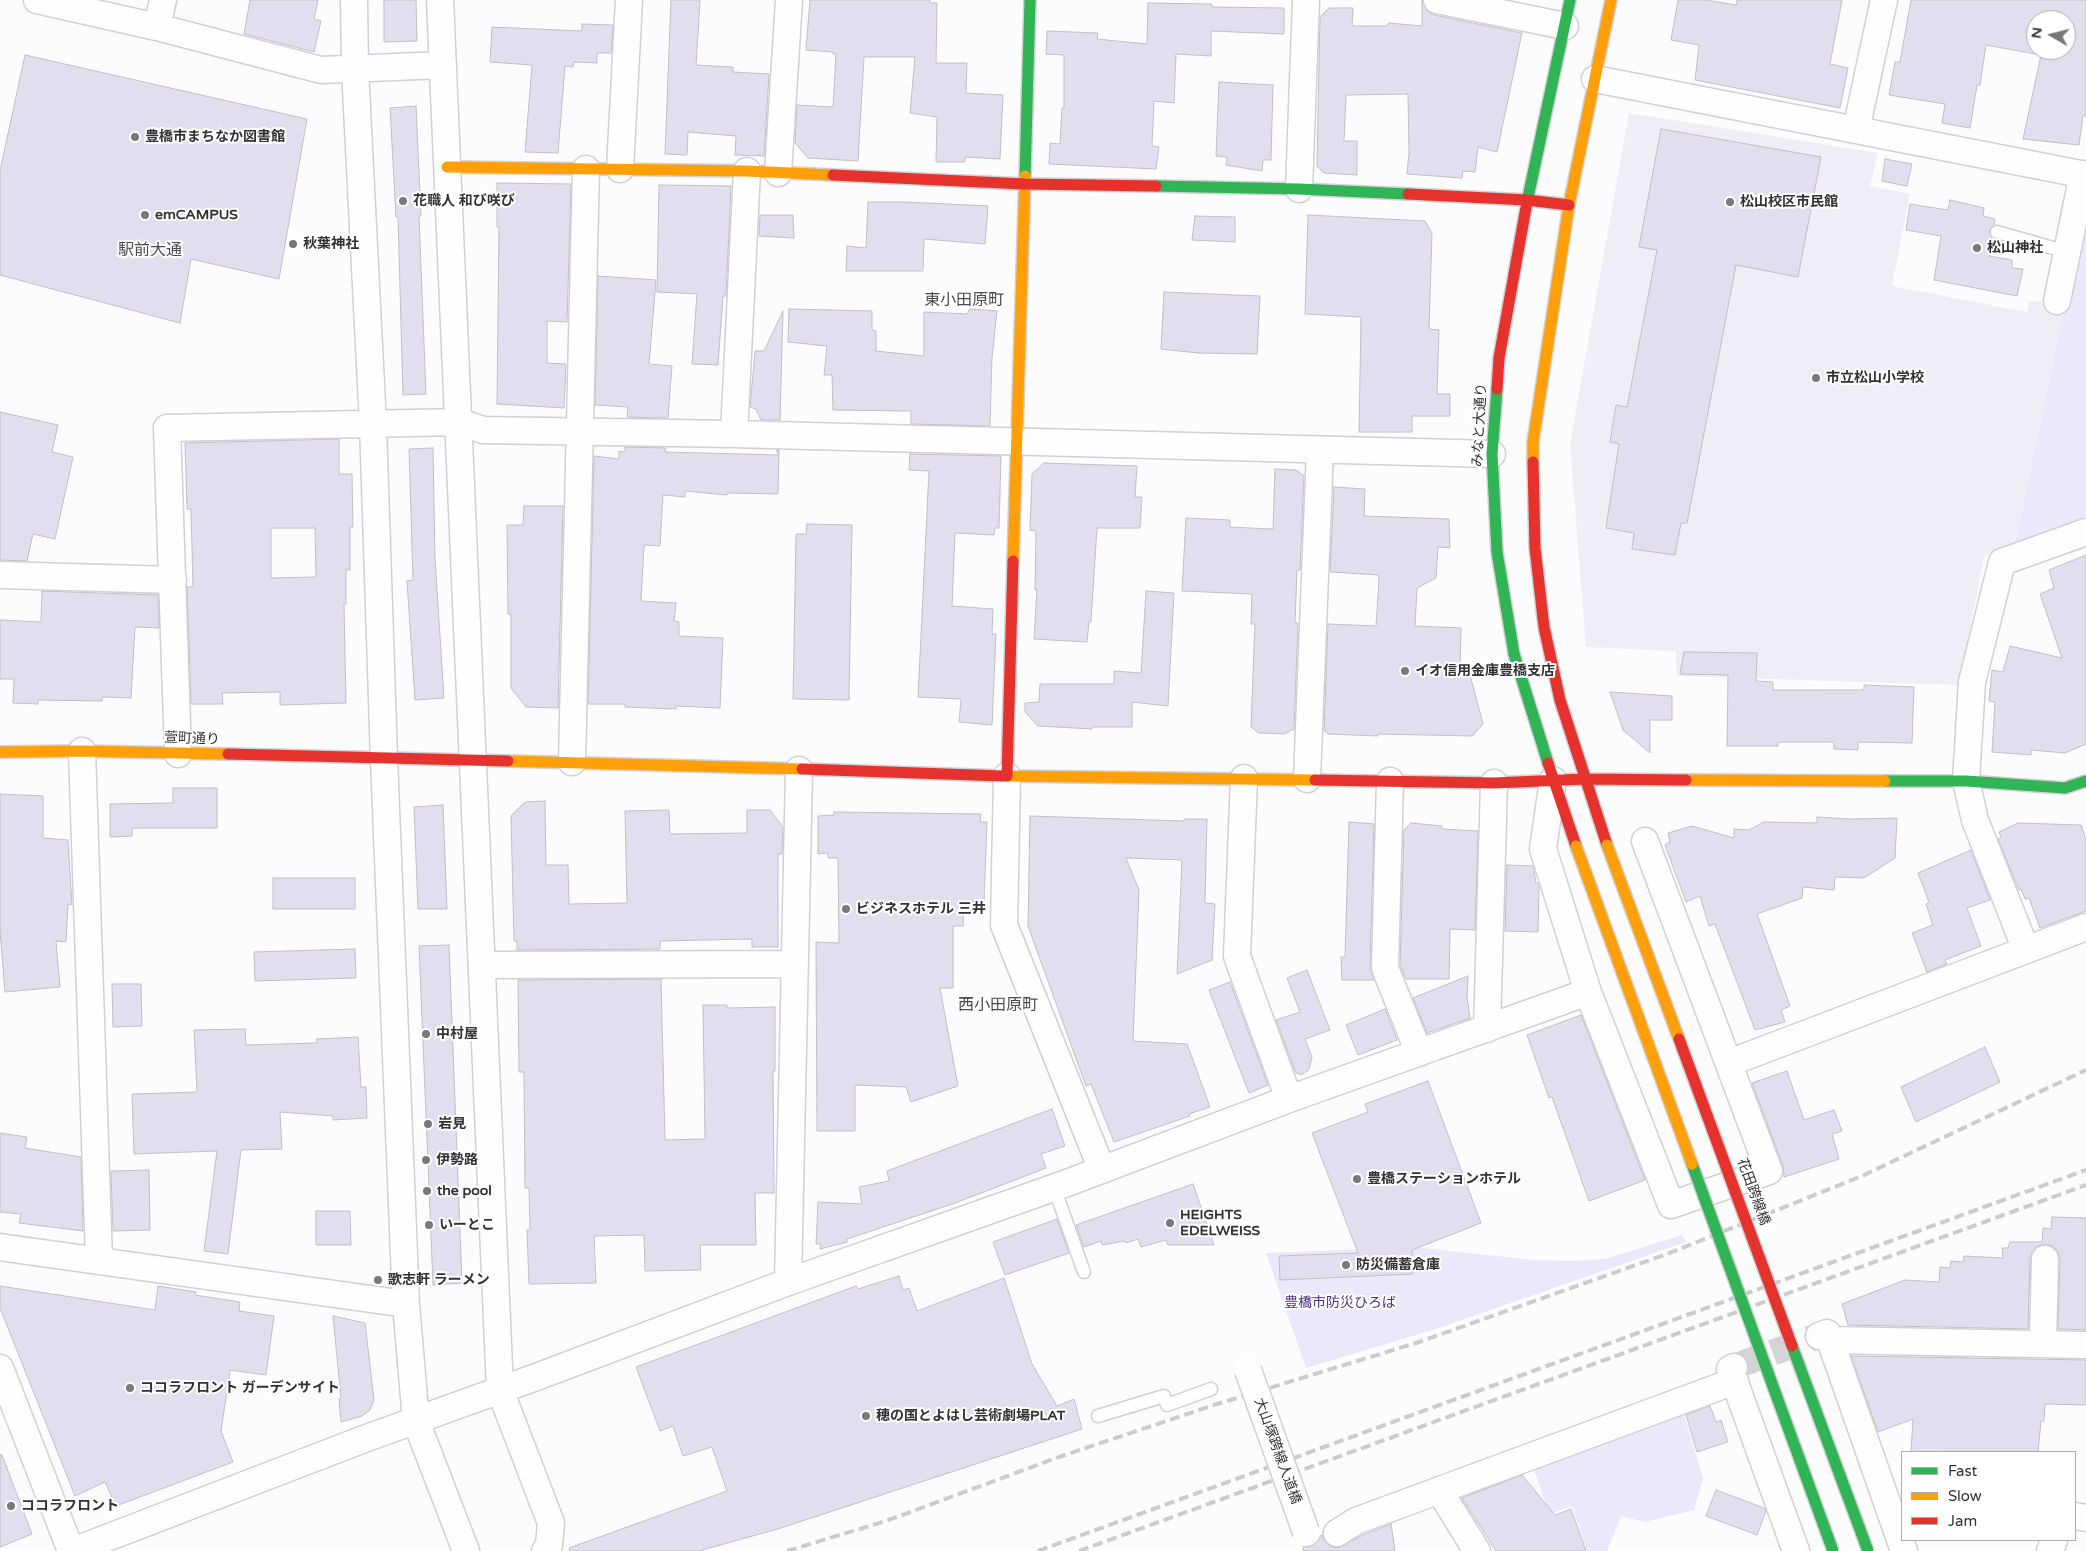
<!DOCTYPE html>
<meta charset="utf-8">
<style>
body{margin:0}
#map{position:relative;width:2086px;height:1551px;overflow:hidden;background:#fcfbfd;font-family:"Varela Round",sans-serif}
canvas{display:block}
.legend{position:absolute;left:1901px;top:1451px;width:175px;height:90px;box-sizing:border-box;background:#fff;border:1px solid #adadae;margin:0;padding:6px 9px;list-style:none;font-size:15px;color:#323234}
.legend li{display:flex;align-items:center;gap:10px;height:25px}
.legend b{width:25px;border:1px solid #adadae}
.north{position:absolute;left:2026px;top:10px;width:50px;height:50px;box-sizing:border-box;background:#fff;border:1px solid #adadae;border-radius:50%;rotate:278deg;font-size:14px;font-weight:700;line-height:20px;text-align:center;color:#323234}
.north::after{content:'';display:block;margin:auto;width:18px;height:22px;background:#79787a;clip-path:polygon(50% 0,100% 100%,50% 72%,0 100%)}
</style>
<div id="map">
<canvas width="2086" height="1551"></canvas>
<ul class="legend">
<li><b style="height:6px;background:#30b455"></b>Fast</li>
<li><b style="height:6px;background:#ff9f0a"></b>Slow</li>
<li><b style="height:6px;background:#e5322d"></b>Jam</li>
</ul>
<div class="north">N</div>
</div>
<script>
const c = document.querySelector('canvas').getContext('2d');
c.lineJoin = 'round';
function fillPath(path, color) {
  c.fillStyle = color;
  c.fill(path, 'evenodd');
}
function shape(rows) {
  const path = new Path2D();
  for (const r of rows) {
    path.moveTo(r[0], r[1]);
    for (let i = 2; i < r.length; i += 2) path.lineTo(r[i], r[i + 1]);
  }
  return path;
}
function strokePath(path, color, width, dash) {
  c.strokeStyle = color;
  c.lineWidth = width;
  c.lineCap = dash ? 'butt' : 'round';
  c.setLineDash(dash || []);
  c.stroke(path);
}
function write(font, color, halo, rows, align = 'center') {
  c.font = font + ' "Varela Round","Noto Sans JP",sans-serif';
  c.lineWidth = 4;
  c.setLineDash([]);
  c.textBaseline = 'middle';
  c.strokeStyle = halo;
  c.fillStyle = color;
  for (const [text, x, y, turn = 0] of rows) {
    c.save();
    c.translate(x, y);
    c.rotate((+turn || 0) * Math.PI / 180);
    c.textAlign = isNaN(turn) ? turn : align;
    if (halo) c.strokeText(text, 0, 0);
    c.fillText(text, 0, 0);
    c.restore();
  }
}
fillPath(shape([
 [1629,113,1878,153,1870,186,1910,194,1892,286,2027,312,2029,301,2040,302,2064,308,2015,544,1984,556,1959,685,1677,676,1676,651,1586,647,1570,444]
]), '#efedf5');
fillPath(shape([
 [2086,202,2086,517,2015,544,2064,308],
 [1682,1235,1686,1242,1439,1328,1306,1368,1266,1253,1414,1247,1533,1260,1571,1261,1605,1259],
 [1683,1411,1703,1478,1694,1510,1645,1522,1621,1516,1607,1551,1587,1551,1572,1506,1549,1514,1533,1466]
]), '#ece8fb');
const building = shape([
 [250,0,318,0,314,19,321,21,314,52,244,34,250,0],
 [384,0,416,0,417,41,384,42,384,0],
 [671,0,700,0,696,65,733,67,733,72,769,74,764,156,735,155,736,136,688,132,687,155,665,154,671,0],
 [810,0,930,0,930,3,937,3,936,63,967,63,966,93,1003,95,1000,159,965,157,965,162,936,162,937,117,910,113,915,57,864,57,858,161,808,158,795,143,797,105,833,107,836,54,833,54,833,52,806,50,810,0],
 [1422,0,1427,11,1434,15,1522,33,1497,152,1478,147,1475,172,1463,171,1462,178,1407,174,1409,153,1408,94,1346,95,1344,141,1357,141,1357,175,1324,173,1317,166,1320,17,1329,8,1353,8,1352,26,1386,26,1389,23,1422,26,1422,0],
 [1678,0,1706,0,1736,5,1737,0,1842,0,1830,64,1848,68,1840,108,1695,80,1699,45,1671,40,1678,0],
 [1911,0,2086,0,2086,116,2083,116,2079,145,2023,139,2041,55,1986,45,1980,85,1977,85,1970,128,1942,123,1945,104,1889,95,1895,62,1900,62,1911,0],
 [2036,20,2066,20,2066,50,2036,50,2036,20],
 [1148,3,1212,4,1212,7,1284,8,1284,34,1211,31,1211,56,1176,54,1174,103,1154,101,1152,146,1159,147,1156,169,1049,164,1050,143,1060,144,1062,108,1064,108,1064,55,1046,54,1047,31,1098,33,1097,39,1147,44,1148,3],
 [582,24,613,25,611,53,597,53,597,63,574,62,573,67,565,66,558,153,525,152,532,65,490,62,492,27,582,31,582,24],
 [25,55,307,119,279,279,191,259,180,323,0,275,0,171,25,55],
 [1219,82,1273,85,1271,160,1263,160,1262,171,1226,165,1227,157,1216,156,1219,82],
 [416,106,421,216,419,216,426,394,403,395,398,217,396,217,390,108,416,106],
 [1661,129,1821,157,1798,277,1736,265,1687,523,1681,523,1675,555,1632,549,1634,533,1606,528,1619,444,1610,442,1616,405,1627,407,1657,250,1639,247,1661,129],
 [1885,159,1912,164,1907,186,1882,181,1885,159],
 [497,183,571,184,567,322,547,321,547,363,566,364,564,408,497,404,499,227,497,227,497,183],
 [659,185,731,186,726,296,723,296,718,365,692,364,697,294,657,292,659,185],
 [1950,200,1984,208,1983,216,1995,219,1994,225,1989,230,1992,238,1989,256,2012,260,2012,268,2023,269,2017,296,1934,280,1941,236,1906,230,1910,204,1948,210,1950,200],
 [868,202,906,202,988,206,985,244,924,239,923,271,846,271,847,246,866,248,868,202],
 [760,215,793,215,794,238,759,236,760,215],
 [1308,215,1425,221,1432,233,1429,329,1439,330,1437,394,1450,394,1450,416,1412,416,1412,432,1359,432,1361,317,1305,314,1308,215],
 [1195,216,1235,217,1235,242,1192,240,1195,216],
 [598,276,656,280,649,364,672,366,668,418,627,417,628,407,595,405,598,276],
 [1164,292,1260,296,1257,354,1198,353,1161,349,1164,292],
 [789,309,872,311,872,330,876,331,876,351,924,356,924,312,967,314,970,309,997,311,992,357,990,426,911,424,911,411,833,410,832,375,824,375,827,346,788,342,789,309],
 [783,311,780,420,761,420,756,409,750,407,755,351,764,351,783,311],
 [0,412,58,425,52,452,73,457,55,539,33,534,27,561,0,560,0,412],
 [339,439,339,474,352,474,353,527,350,527,350,570,346,570,346,604,344,604,346,703,280,705,280,692,222,693,223,704,191,704,187,587,193,587,191,509,187,509,185,443,339,439],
 [271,528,315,528,316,577,271,578,271,528],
 [625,447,666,448,665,452,779,455,776,450,779,450,778,494,727,493,727,495,685,491,685,497,663,495,660,546,644,545,641,601,676,603,674,621,679,622,679,636,723,638,720,708,676,706,676,709,625,707,625,704,588,704,594,456,619,459,619,451,625,452,625,447],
 [433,448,435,559,444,698,415,700,407,581,413,580,409,449,433,448],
 [910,454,1001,456,999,528,995,528,994,535,955,533,952,606,993,609,992,634,996,634,992,725,959,722,961,699,918,697,929,471,909,470,910,454],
 [1044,463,1137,466,1135,497,1142,497,1140,528,1097,528,1091,622,1089,622,1087,642,1034,639,1037,590,1035,590,1036,531,1030,530,1032,474,1044,463],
 [1275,469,1296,470,1304,476,1300,570,1297,570,1295,623,1298,623,1294,729,1284,734,1259,733,1251,727,1255,624,1251,624,1252,594,1182,591,1186,518,1230,520,1230,527,1273,529,1275,469],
 [1334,487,1365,489,1364,516,1449,519,1450,548,1438,547,1436,578,1417,588,1415,626,1461,628,1460,670,1469,671,1483,724,1472,736,1378,734,1378,736,1328,734,1324,730,1328,624,1376,626,1379,580,1378,575,1330,572,1334,487],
 [524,506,563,506,558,708,526,707,511,688,511,614,508,614,507,525,523,525,524,506],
 [807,524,852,525,849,700,793,699,796,534,806,534,807,524],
 [2086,555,2086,744,2065,753,2031,750,2031,755,1992,752,1995,702,1989,701,1992,670,2003,672,2010,646,2062,658,2040,594,2054,588,2049,570,2086,555],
 [42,591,158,595,159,628,135,627,131,698,102,697,102,701,38,700,38,704,13,703,14,679,0,679,0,620,41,622,42,591],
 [1146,591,1174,593,1168,706,1132,702,1132,727,1092,727,1092,729,1038,726,1025,712,1025,703,1039,702,1040,684,1114,684,1114,671,1141,673,1146,591],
 [1684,652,1757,653,1756,681,1773,682,1773,690,1864,690,1864,685,1914,687,1912,743,1858,742,1858,750,1834,749,1834,742,1778,742,1778,746,1727,746,1728,675,1680,674,1684,652],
 [1610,692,1672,696,1672,720,1650,720,1650,753,1623,730,1610,692],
 [173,788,217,788,217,828,132,828,132,836,110,837,110,804,173,803,173,788],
 [0,794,43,796,43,838,68,840,72,905,68,904,66,942,56,941,60,987,5,992,0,931,0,794],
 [545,801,546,865,568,865,569,904,627,903,625,811,669,810,670,834,747,833,747,810,770,810,783,827,782,854,778,854,778,947,752,947,752,939,660,941,660,949,517,950,517,941,514,941,511,816,525,802,545,801],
 [443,805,447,909,418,909,414,807,443,805],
 [834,812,981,814,980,822,987,822,984,902,964,901,963,926,953,926,953,988,940,988,958,1086,911,1102,906,1087,855,1085,855,1131,817,1131,816,942,839,943,838,858,828,858,828,853,818,854,818,816,834,815,834,812],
 [1030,816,1184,821,1184,819,1207,819,1205,903,1215,904,1212,960,1177,974,1182,860,1126,858,1139,890,1133,1041,1187,1044,1210,1107,1189,1114,1190,1116,1114,1142,1091,1084,1086,1086,1028,926,1030,816],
 [1817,817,1849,819,1897,818,1895,858,1864,878,1835,877,1834,890,1803,887,1802,898,1757,914,1790,1006,1781,1010,1785,1022,1755,1030,1715,924,1709,926,1700,896,1686,902,1665,845,1670,842,1668,833,1692,826,1734,838,1734,829,1749,830,1764,822,1817,823,1817,817],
 [1349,822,1374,824,1370,968,1374,980,1342,980,1341,957,1345,957,1349,822],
 [1411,823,1442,826,1442,829,1478,831,1475,930,1450,929,1449,979,1406,979,1400,965,1404,830,1411,823],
 [2018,823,2081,825,2086,840,2086,911,2040,928,2029,898,2025,899,2021,889,2019,890,1998,839,2001,837,1999,832,2018,823],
 [1971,850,1990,900,1967,908,1981,946,1945,960,1947,964,1927,972,1912,933,1933,925,1926,904,1929,902,1918,873,1971,850],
 [1507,865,1533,866,1536,883,1538,883,1539,886,1538,932,1505,931,1507,865],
 [273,878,355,878,355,909,273,909,273,878],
 [449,945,462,1283,433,1285,419,946,449,945],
 [355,949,356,978,255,981,254,952,355,949],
 [1307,970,1330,1030,1305,1039,1312,1057,1309,1069,1302,1075,1296,1073,1276,1020,1300,1012,1287,978,1307,970],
 [1468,976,1467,997,1470,1018,1427,1033,1413,998,1468,976],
 [661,979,665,1140,705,1139,703,1005,727,1005,727,1008,775,1007,775,1071,773,1071,774,1193,755,1193,756,1245,700,1245,701,1270,645,1271,644,1235,594,1236,596,1283,529,1284,527,1230,530,1230,529,1188,525,1188,524,1072,519,1072,518,980,661,979],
 [1230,982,1268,1085,1249,1093,1209,990,1230,982],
 [112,984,141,984,142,1026,113,1027,112,984],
 [1385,1009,1397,1040,1358,1055,1346,1025,1385,1009],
 [1581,1015,1645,1180,1589,1201,1552,1097,1549,1098,1527,1035,1581,1015],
 [245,1029,246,1045,317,1043,316,1039,358,1037,361,1087,366,1087,367,1118,333,1120,333,1116,280,1112,282,1149,241,1150,228,1254,204,1251,217,1151,134,1154,132,1094,197,1092,194,1030,245,1029],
 [1985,1047,2000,1082,1916,1122,1901,1087,1985,1047],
 [1787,1071,1804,1120,1834,1110,1842,1131,1832,1134,1839,1159,1784,1177,1783,1166,1752,1083,1787,1071],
 [1428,1081,1481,1223,1412,1250,1413,1274,1280,1280,1279,1256,1358,1253,1312,1133,1368,1112,1365,1104,1428,1081],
 [1052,1109,1065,1146,1041,1154,1046,1168,955,1203,847,1239,847,1242,820,1249,821,1244,816,1244,818,1202,862,1204,859,1187,889,1181,887,1171,1052,1109],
 [0,1133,27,1137,25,1148,81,1157,83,1231,19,1223,21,1214,0,1212,0,1133],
 [149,1170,150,1230,113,1231,111,1171,149,1170],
 [1193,1184,1214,1245,1168,1245,1166,1240,1141,1247,1138,1239,1126,1243,1125,1241,1102,1245,1101,1241,1084,1247,1076,1225,1193,1184],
 [316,1211,350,1211,351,1245,316,1245,316,1211],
 [2052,1217,2086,1218,2086,1330,2058,1329,2060,1259,2058,1251,2052,1246,2046,1244,2037,1246,2032,1252,2030,1258,2028,1329,1848,1325,1842,1304,1905,1280,1939,1282,1940,1267,1950,1268,1951,1261,1963,1262,1964,1256,2003,1258,2002,1248,2008,1248,2010,1242,2042,1242,2043,1228,2051,1229,2052,1217],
 [1057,1219,1069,1253,1005,1275,993,1242,1057,1219],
 [899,1276,903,1290,909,1288,917,1311,1004,1278,1032,1364,1057,1406,1074,1399,1082,1429,781,1528,699,1551,570,1551,569,1548,727,1491,712,1447,683,1456,673,1426,660,1431,636,1367,856,1286,858,1289,899,1276],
 [0,1286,155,1310,158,1286,196,1292,195,1295,240,1302,239,1311,274,1316,266,1375,230,1370,221,1431,233,1462,116,1506,105,1482,75,1496,0,1308,0,1286],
 [333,1316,365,1323,374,1400,370,1410,362,1416,341,1422,339,1399,341,1398,333,1316],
 [1851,1356,2086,1360,2086,1405,2045,1404,2044,1421,2041,1421,2038,1452,1911,1452,1913,1419,1878,1432,1851,1356],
 [1710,1406,1716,1422,1721,1420,1728,1442,1697,1452,1686,1415,1710,1406],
 [0,1455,2,1455,32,1534,0,1547,0,1455],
 [1522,1475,1555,1515,1571,1509,1586,1551,1496,1551,1462,1498,1522,1475],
 [1716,1490,1764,1508,1766,1511,1757,1535,1706,1516,1716,1490],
 [1391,1524,1395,1551,1303,1551,1303,1547,1311,1546,1317,1542,1321,1535,1322,1535,1325,1541,1330,1546,1338,1548,1363,1535,1391,1524]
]);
fillPath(building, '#e3deef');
strokePath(building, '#c0c0c1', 1);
strokePath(shape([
 [1736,1366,1818,1336]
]), '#d4d3d5', 26, [26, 13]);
const lane = shape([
 [1997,232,2067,252],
 [1054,1187,1084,1272],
 [1098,1416,1164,1396,1167,1405,1211,1389]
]);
const street = shape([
 [37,0,157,27,321,70,443,65],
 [354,0,355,69,373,424,384,759,406,1304,416,1421,466,1551],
 [440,0,500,1390,551,1523,549,1545,545,1551],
 [1437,0,1565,26],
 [157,27,163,0],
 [1595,79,2086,175],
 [1856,130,1884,0],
 [620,169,629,0],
 [778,173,789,0],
 [1299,189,1306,0],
 [2057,301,2083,174],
 [734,434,747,171],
 [2086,532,2002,562,1972,682,1966,781,1975,820,2026,950,2086,927],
 [0,575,173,580],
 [82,751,99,1261],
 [178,754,167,428,460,422,483,430,734,434,1492,454],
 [572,762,586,169],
 [1007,776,1004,925,1102,1170],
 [1244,778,1237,956,1289,1099],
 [1307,779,1320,450],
 [1553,780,1543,849,1588,992,1671,1205,1769,1171,1645,841],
 [1390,781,1385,968,1419,1053],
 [482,965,795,964],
 [1487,1029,1494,783],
 [1729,1063,2026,950],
 [0,1247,406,1304],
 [788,1282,799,770],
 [1819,1336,1827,1333,1830,1340,1904,1551],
 [1830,1340,2086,1345],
 [2043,1344,2045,1259],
 [1734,1367,1730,1369,1796,1551],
 [0,1368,71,1551],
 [1439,1490,1477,1551],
 [2075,1516,2086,1518],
 [1337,1533,1356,1521,1735,1381],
 [73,1551,364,1439,539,1376,788,1282,1067,1183,1289,1099,1588,992],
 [2050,1551,2054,1540]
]);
const fast = shape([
 [1025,176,1030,0],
 [1156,186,1299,189,1408,194],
 [1527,202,1570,0],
 [1497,389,1492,454,1497,552,1514,654,1548,763],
 [1885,781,1966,781,2065,788,2086,781]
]);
const slow = shape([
 [447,167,747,171,833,175],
 [1533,462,1533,442,1569,205,1611,0],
 [1013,561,1025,176],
 [0,752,82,751,228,754],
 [508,761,802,769],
 [1003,776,1315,780],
 [1686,780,1885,781]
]);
const jam = shape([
 [833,175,1024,184,1156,186],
 [1408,194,1527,200,1569,205],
 [1497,389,1499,358,1527,202],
 [1533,462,1535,548,1544,627,1560,700,1607,845],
 [228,754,508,761],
 [1548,763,1576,846],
 [802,769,1003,776],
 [1007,776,1013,561],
 [1315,780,1494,783,1585,779,1686,780]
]);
strokePath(lane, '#d1d0d2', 15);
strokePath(street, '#d1d0d2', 29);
strokePath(fast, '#d1d0d2', 14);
strokePath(slow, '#d1d0d2', 14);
strokePath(jam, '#d1d0d2', 14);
strokePath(lane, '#fffeff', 12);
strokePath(street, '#fffeff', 26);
strokePath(fast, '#30b455', 11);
strokePath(slow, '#ff9f0a', 11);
strokePath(jam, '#e5322d', 11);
strokePath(shape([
 [787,1551,886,1521,1059,1457,1214,1405,1416,1343,1667,1254,1862,1176,2086,1070],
 [1038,1551,2086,1170],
 [1079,1551,2086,1185]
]), '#cccccd', 4, [10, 5]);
const streetBridge = shape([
 [1248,1370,1306,1532]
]);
const fastBridge = shape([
 [1692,1164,1833,1551],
 [1792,1346,1868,1551]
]);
const slowBridge = shape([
 [1607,845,1679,1039],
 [1576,846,1692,1164]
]);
const jamBridge = shape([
 [1679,1039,1792,1346]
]);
strokePath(streetBridge, '#d1d0d2', 29, []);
strokePath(fastBridge, '#d1d0d2', 14, []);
strokePath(slowBridge, '#d1d0d2', 14, []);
strokePath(jamBridge, '#d1d0d2', 14, []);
strokePath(streetBridge, '#fffeff', 26);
strokePath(fastBridge, '#30b455', 11);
strokePath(slowBridge, '#ff9f0a', 11);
strokePath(jamBridge, '#e5322d', 11);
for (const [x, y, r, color] of [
 [135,137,5,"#79787a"],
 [403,201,5,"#79787a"],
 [1730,202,5,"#79787a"],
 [145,215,5,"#79787a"],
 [293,244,5,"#79787a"],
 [1977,248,5,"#79787a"],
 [1816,378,5,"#79787a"],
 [1405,671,5,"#79787a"],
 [846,909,5,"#79787a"],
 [426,1034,5,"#79787a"],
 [428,1124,5,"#79787a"],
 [426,1160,5,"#79787a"],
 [1357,1179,5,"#79787a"],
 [427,1191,5,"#79787a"],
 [1170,1223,5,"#79787a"],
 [429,1225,5,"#79787a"],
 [1346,1265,5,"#79787a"],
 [378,1280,5,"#79787a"],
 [130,1388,5,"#79787a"],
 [866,1416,5,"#79787a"],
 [11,1506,5,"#79787a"]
]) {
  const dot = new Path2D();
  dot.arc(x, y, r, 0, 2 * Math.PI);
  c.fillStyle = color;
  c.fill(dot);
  strokePath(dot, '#fff', 2);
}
write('bold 14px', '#323234', '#fff', [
 ["豊橋市まちなか図書館",145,137],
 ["花職人 和び咲び",413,201],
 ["松山校区市民館",1740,202],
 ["emCAMPUS",155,215],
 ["秋葉神社",303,244],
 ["松山神社",1987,248],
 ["市立松山小学校",1826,378],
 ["イオ信用金庫豊橋支店",1415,671],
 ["ビジネスホテル 三井",856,909],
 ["中村屋",436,1034],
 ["岩見",438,1124],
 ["伊勢路",436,1160],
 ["豊橋ステーションホテル",1367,1179],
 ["the pool",437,1191],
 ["HEIGHTS",1180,1215],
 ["EDELWEISS",1180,1231],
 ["いーとこ",439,1225],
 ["防災備蓄倉庫",1356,1265],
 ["歌志軒 ラーメン",388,1280],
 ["ココラフロント ガーデンサイト",140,1388],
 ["穂の国とよはし芸術劇場PLAT",876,1416],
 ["ココラフロント",21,1506]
], 'left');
write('14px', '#323234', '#fff', [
 ["みなと大通り",1480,425,-87],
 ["萱町通り",192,739,2],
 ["花田跨線橋",1753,1192,70],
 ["大山塚跨線人道橋",1277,1451,70]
]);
write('14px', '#4e2f87', '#fff', [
 ["豊橋市防災ひろば",1340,1303]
]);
write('16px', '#4c4b50', '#fff', [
 ["駅前大通",150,251],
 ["東小田原町",964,301],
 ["西小田原町",998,1006]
]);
</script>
